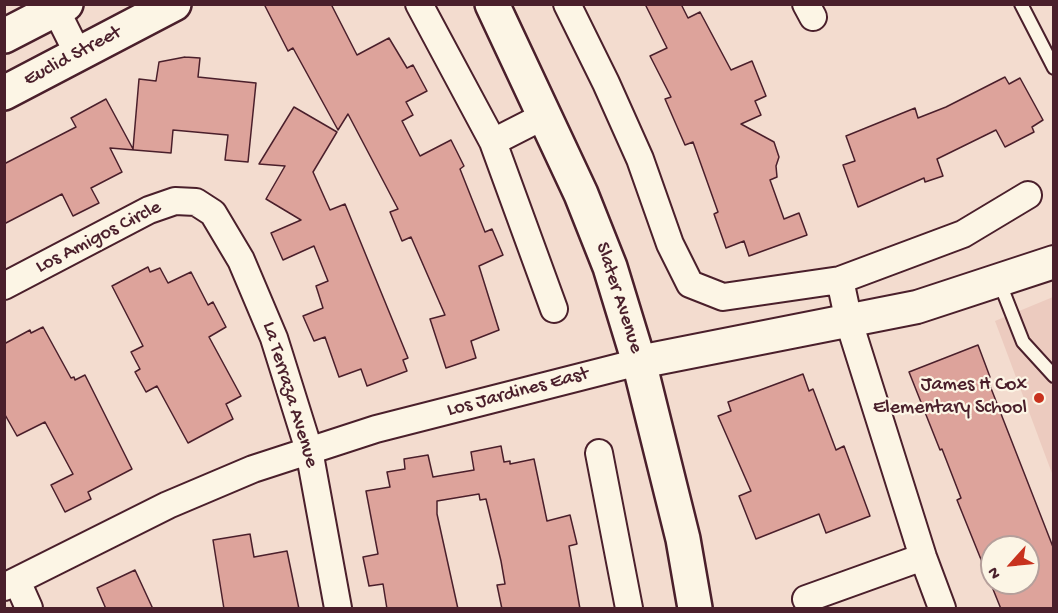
<!DOCTYPE html>
<style>
body{margin:0}
#map{position:relative;width:1058px;height:613px;overflow:hidden;background:#f3dccf;font-family:"Gochi Hand",sans-serif}
canvas{display:block}
.frame{position:absolute;inset:0;border:6px solid #4a1f2b;pointer-events:none}
.north{position:absolute;left:980px;top:535px;width:60px;height:60px;box-sizing:border-box;background:#fcf5e5;border:2px solid #b59f9b;border-radius:50%;rotate:243deg;font-size:16px;font-weight:700;line-height:24px;text-align:center;color:#4a1f2b}
.north::after{content:'';display:block;margin:auto;width:21px;height:27px;background:#c8321e;clip-path:polygon(50% 0,100% 100%,50% 72%,0 100%)}
</style>
<div id="map">
<canvas width="1058" height="613"></canvas>
<div class="frame"></div>
<div class="north">N</div>
</div>
<script>
const c = document.querySelector('canvas').getContext('2d');
c.lineJoin = 'round';
function fillPath(path, color) {
  c.fillStyle = color;
  c.fill(path, 'evenodd');
}
function shape(rows) {
  const path = new Path2D();
  for (const r of rows) {
    path.moveTo(r[0], r[1]);
    for (let i = 2; i < r.length; i += 2) path.lineTo(r[i], r[i + 1]);
  }
  return path;
}
function strokePath(path, color, width, dash) {
  c.strokeStyle = color;
  c.lineWidth = width;
  c.lineCap = dash ? 'butt' : 'round';
  c.setLineDash(dash || []);
  c.stroke(path);
}
function write(font, color, halo, rows, align = 'center') {
  c.font = font + ' "Gochi Hand",sans-serif';
  c.lineWidth = 4.5;
  c.setLineDash([]);
  c.textBaseline = 'middle';
  c.strokeStyle = halo;
  c.fillStyle = color;
  for (const [text, x, y, turn = 0] of rows) {
    c.save();
    c.translate(x, y);
    c.rotate((+turn || 0) * Math.PI / 180);
    c.textAlign = isNaN(turn) ? turn : align;
    if (halo) c.strokeText(text, 0, 0);
    c.fillText(text, 0, 0);
    c.restore();
  }
}
fillPath(shape([
 [1053,297,1053,476,995,321]
]), '#eccbbf');
const building = shape([
 [264,4,331,4,357,55,389,38,407,68,413,65,427,91,406,102,413,115,402,121,420,156,451,140,464,166,460,169,485,232,492,229,503,255,479,266,499,330,471,341,476,358,446,368,430,319,445,315,411,237,402,241,390,212,398,209,348,114,338,130,293,48,288,51,264,4],
 [645,4,681,4,688,18,700,12,731,70,752,61,766,96,755,101,761,115,741,124,774,142,779,157,776,166,777,177,770,180,784,219,799,213,807,235,749,256,744,241,726,248,714,214,718,212,693,142,685,145,665,99,671,97,650,56,667,48,645,4],
 [185,57,200,58,198,77,256,83,248,162,225,160,228,135,173,130,171,153,110,148,122,172,91,188,99,203,73,216,62,194,4,224,4,164,76,127,71,118,106,99,133,149,139,79,156,81,159,62,185,57],
 [1005,77,1009,84,1020,78,1043,120,1032,127,1034,132,1005,147,996,130,937,159,943,176,925,182,924,178,858,207,843,165,855,161,846,136,915,108,918,118,946,107,1005,77],
 [294,107,337,132,313,172,330,210,345,204,408,358,403,360,407,371,367,386,361,369,339,377,325,337,314,341,303,316,323,308,316,286,328,281,314,246,283,260,271,233,301,220,266,199,285,166,259,164,294,107],
 [148,267,150,272,160,268,168,283,191,272,208,305,213,302,226,327,209,337,241,396,226,404,233,419,188,443,157,386,146,392,135,372,140,369,131,352,143,346,112,286,148,267],
 [43,327,71,378,74,377,75,380,85,375,132,469,88,492,91,499,65,512,51,485,73,474,45,422,17,436,4,413,4,344,30,330,31,333,43,327],
 [978,345,990,377,987,378,1053,547,1053,609,1001,609,957,500,961,498,942,449,940,450,909,372,978,345],
 [992,547,1028,547,1028,583,992,583,992,547],
 [803,374,809,391,813,389,836,450,844,446,870,516,826,533,819,514,756,539,739,496,751,491,718,416,731,411,728,402,803,374],
 [501,446,504,462,510,461,510,464,534,459,547,521,570,515,577,544,569,546,580,609,502,609,497,585,505,584,501,561,486,499,480,500,479,494,437,501,437,514,458,609,387,609,383,584,369,586,363,557,378,554,366,491,390,487,387,472,405,469,404,459,428,455,433,477,474,470,471,452,501,446],
 [250,534,254,557,287,551,299,609,224,609,213,540,250,534],
 [135,570,153,609,106,609,97,588,135,570]
]);
fillPath(building, '#dda39b');
strokePath(building, '#4a1f2b', 1.5);
const service = shape([
 [1021,4,1054,68],
 [999,281,1023,342,1054,376]
]);
const minor = shape([
 [53,4,78,54],
 [419,4,493,142,554,309],
 [567,4,606,83,640,159,670,244,690,284,723,297,840,280],
 [806,4,813,17],
 [493,142,546,115],
 [4,286,149,210,175,201,196,202,213,213,241,260,274,338,309,450,338,608],
 [599,453,629,608],
 [17,581,29,608],
 [4,587,168,505,253,469,376,429,639,362],
 [806,599,923,557],
 [942,608,923,557,849,322,840,280,963,234,1028,195]
]);
const tertiary = shape([
 [639,362,917,307,1054,262]
]);
const secondary = shape([
 [492,4,581,194,610,267,639,362,683,539,695,608]
]);
const primary = shape([
 [4,36,66,4],
 [4,93,174,4]
]);
strokePath(service, '#4a1f2b', 16);
strokePath(minor, '#4a1f2b', 30);
strokePath(tertiary, '#4a1f2b', 36);
strokePath(secondary, '#4a1f2b', 38);
strokePath(primary, '#4a1f2b', 38);
strokePath(service, '#fcf5e5', 12);
strokePath(minor, '#fcf5e5', 26);
strokePath(tertiary, '#fcf5e5', 32);
strokePath(secondary, '#fcf5e5', 33);
strokePath(primary, '#fcf5e5', 33);
for (const [x, y, r, color] of [
 [1039,398,6,"#c8321e"]
]) {
  const dot = new Path2D();
  dot.arc(x, y, r, 0, 2 * Math.PI);
  c.fillStyle = color;
  c.fill(dot);
  strokePath(dot, '#fcf5e5', 2);
}
write('20px', '#4a1f2b', '#fcf5e5', [
 ["Euclid Street",73,57,-28],
 ["Los Amigos Circle",99,238,-27],
 ["Slater Avenue",618,298,72],
 ["Los Jardines East",518,393,-15],
 ["La Terraza Avenue",289,395,73]
]);
write('20px', '#4a1f2b', '#fcf5e5', [
 ["James H Cox",1027,386],
 ["Elementary School",1027,409]
], 'right');
</script>
